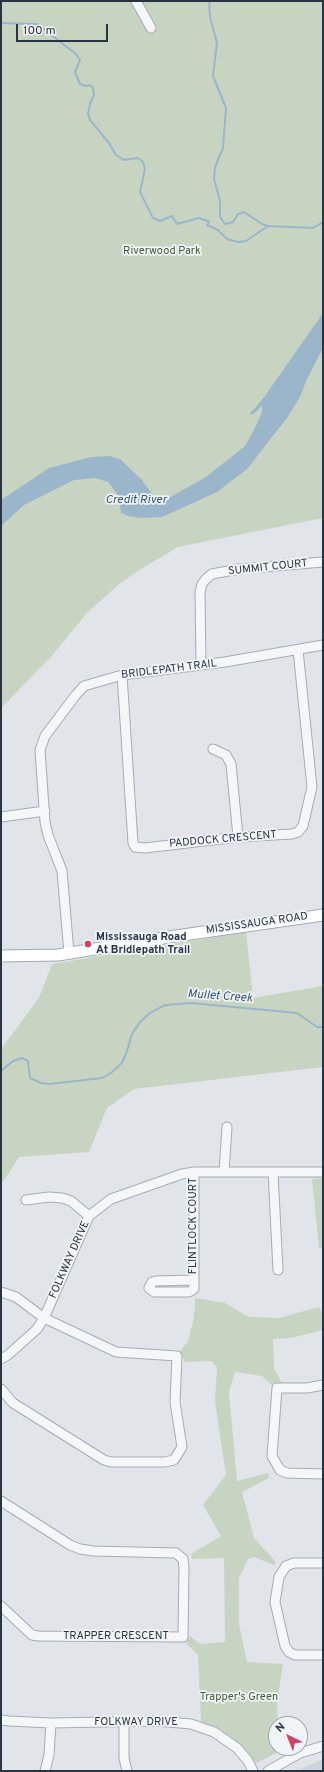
<!DOCTYPE html>
<style>
body{margin:0}
#map{position:relative;width:324px;height:1772px;overflow:hidden;background:#e1e5ea;font-family:Overpass,sans-serif}
canvas{display:block}
.frame{position:absolute;inset:0;border:2px solid #293442;pointer-events:none}
.north{position:absolute;left:268px;top:1716px;width:40px;height:40px;box-sizing:border-box;background:#f1f4f7;border:1px solid #a1a7af;border-radius:50%;rotate:317deg;font-size:11px;font-weight:700;line-height:16px;text-align:center;color:#293442}
.north::after{content:'';display:block;margin:auto;width:14px;height:18px;background:#d34263;clip-path:polygon(50% 0,100% 100%,50% 72%,0 100%)}
.scale{position:absolute;left:16px;top:24px;width:92px;height:18px;box-sizing:border-box;border:2px solid #293442;border-top:0;padding-left:5px;font-size:12px;line-height:14px;white-space:nowrap;color:#293442;-webkit-text-stroke:3px #f1f4f7;paint-order:stroke}
</style>
<div id="map">
<canvas width="324" height="1772"></canvas>
<div class="frame"></div>
<div class="north">N</div>
<div class="scale">100 m</div>
</div>
<script>
const c = document.querySelector('canvas').getContext('2d');
c.lineJoin = 'round';
function fillPath(path, color) {
  c.fillStyle = color;
  c.fill(path, 'evenodd');
}
function shape(rows) {
  const path = new Path2D();
  for (const r of rows) {
    path.moveTo(r[0], r[1]);
    for (let i = 2; i < r.length; i += 2) path.lineTo(r[i], r[i + 1]);
  }
  return path;
}
function strokePath(path, color, width, dash) {
  c.strokeStyle = color;
  c.lineWidth = width;
  c.lineCap = dash ? 'butt' : 'round';
  c.setLineDash(dash || []);
  c.stroke(path);
}
function write(font, color, halo, rows, align = 'center') {
  c.font = font + ' Overpass,sans-serif';
  c.lineWidth = 3.5;
  c.setLineDash([]);
  c.textBaseline = 'middle';
  c.strokeStyle = halo;
  c.fillStyle = color;
  for (const [text, x, y, turn = 0] of rows) {
    c.save();
    c.translate(x, y);
    c.rotate((+turn || 0) * Math.PI / 180);
    c.textAlign = isNaN(turn) ? turn : align;
    if (halo) c.strokeText(text, 0, 0);
    c.fillText(text, 0, 0);
    c.restore();
  }
}
fillPath(shape([
 [323,1759,323,1771,296,1771]
]), '#cfd4dc');
fillPath(shape([
 [1,1,323,1,323,518,178,547,141,569,118,585,86,614,51,657,1,708],
 [246,932,253,998,323,986,323,1067,134,1089,107,1108,89,1152,19,1157,1,1185,1,1049,39,998,52,964],
 [323,1178,323,1248,319,1248,312,1179],
 [195,1298,225,1303,249,1317,279,1318,319,1307,323,1315,323,1330,291,1338,273,1339,274,1368,282,1383,276,1389,262,1376,235,1372,229,1393,237,1481,268,1473,269,1478,242,1492,254,1538,276,1562,274,1565,254,1557,248,1559,239,1578,239,1624,247,1662,283,1664,277,1703,278,1724,276,1724,276,1748,279,1748,279,1752,256,1763,247,1751,233,1738,218,1728,201,1722,198,1655,186,1643,190,1636,200,1644,225,1642,224,1558,192,1559,191,1554,221,1536,203,1505,226,1475,215,1402,217,1367,211,1361,185,1362,180,1351,188,1342,194,1317]
]), '#c8d4c2');
fillPath(shape([
 [323,313,323,348,307,379,300,397,287,418,247,469,217,492,162,517,140,518,128,516,121,513,118,495,108,482,95,478,74,480,24,505,1,526,1,500,49,468,91,457,110,456,120,459,142,480,157,501,167,499,206,477,245,446,256,426,262,412,262,406,253,414,249,415,265,396]
]), '#9bb6cb');
strokePath(shape([
 [209,1,210,17,217,43,213,76,226,108,223,148,215,167,214,179,220,201,220,217,225,224,233,222,238,214,244,212,262,224,268,226],
 [1,23,37,24,76,54,80,60,75,72,80,84,86,86,90,85,93,88,94,95,91,101,88,113,90,120,109,143,116,155,124,160,138,158,143,162,145,169,140,192,153,218,160,221,172,216,177,224,199,218,208,221,209,222,207,225,218,230,227,239,238,242,246,241,268,226,313,228,323,222],
 [1,1071,13,1061,22,1058,28,1061,30,1078,41,1083,50,1084,102,1078,111,1073,122,1063,127,1051,132,1034,140,1022,150,1013,165,1005,191,1003,297,1013,317,1027,323,1027],
 [1,1164,1,1170]
]), '#9bb6cb', 2);
const minor = shape([
 [136,1,151,28],
 [201,665,200,592,202,584,206,579,212,574,239,569,323,562],
 [122,675,133,843,135,847,145,848,238,837,292,834,298,832,303,826,312,787,298,650],
 [213,749,226,755,231,764,238,837],
 [1,817,45,811],
 [69,953,62,871,48,835,45,822,40,750,45,736,75,696,84,686,122,675,225,662,323,645],
 [224,1172,227,1127],
 [273,1172,278,1270],
 [26,1200,49,1197,62,1198,71,1201,89,1216],
 [194,1280,156,1281,152,1282,149,1288,154,1292,189,1292,194,1289,194,1172],
 [1,1292,16,1297,44,1318,116,1352,177,1356,175,1402,182,1447,174,1460,165,1462,111,1462,104,1460,13,1403,1,1389],
 [1,1359,8,1355,37,1329,44,1318,89,1216,111,1199,182,1174,194,1172,323,1172],
 [323,1385,307,1388,277,1388,272,1456,280,1470,287,1473,323,1474],
 [1,1501,70,1545,80,1549,93,1551,176,1553,183,1559,184,1568,183,1637,38,1636,32,1635,1,1606],
 [323,1563,294,1563,286,1566,279,1577,275,1602,285,1646,289,1652,295,1655,323,1655],
 [1,1720,9,1721,51,1723,157,1721,191,1724,214,1732,237,1748,248,1761,253,1771],
 [124,1723,124,1758,127,1771],
 [45,1771,49,1755,51,1723],
 [268,1771,300,1753,323,1746]
]);
const major = shape([
 [1,956,58,955,169,937,323,915]
]);
strokePath(minor, '#a6acb4', 11);
strokePath(major, '#a0aab6', 13);
strokePath(minor, '#f4f6f8', 9);
strokePath(major, '#fff', 11);
for (const [x, y, r, color] of [
 [88,944,4,"#d34263"]
]) {
  const dot = new Path2D();
  dot.arc(x, y, r, 0, 2 * Math.PI);
  c.fillStyle = color;
  c.fill(dot);
  strokePath(dot, '#f1f4f7', 1.5);
}
write('11px', '#405f35', '#f1f4f7', [
 ["Riverwood Park",162,252],
 ["Trapper's Green",239,1698]
]);
write('11px', '#293442', '#f1f4f7', [
 ["SUMMIT COURT",268,568,-6],
 ["BRIDLEPATH TRAIL",169,670,-7],
 ["PADDOCK CRESCENT",223,840,-5],
 ["MISSISSAUGA ROAD",257,924,-8],
 ["FLINTLOCK COURT",194,1226,-90],
 ["FOLKWAY DRIVE",70,1260,-66],
 ["TRAPPER CRESCENT",116,1637],
 ["FOLKWAY DRIVE",136,1723]
]);
write('bold 11px', '#293442', '#f1f4f7', [
 ["Mississauga Road",96,938],
 ["At Bridlepath Trail",96,951]
], 'left');
write('italic 12px', '#315678', '#f1f4f7', [
 ["Credit River",136,501],
 ["Mullet Creek",220,997,4]
]);
</script>
